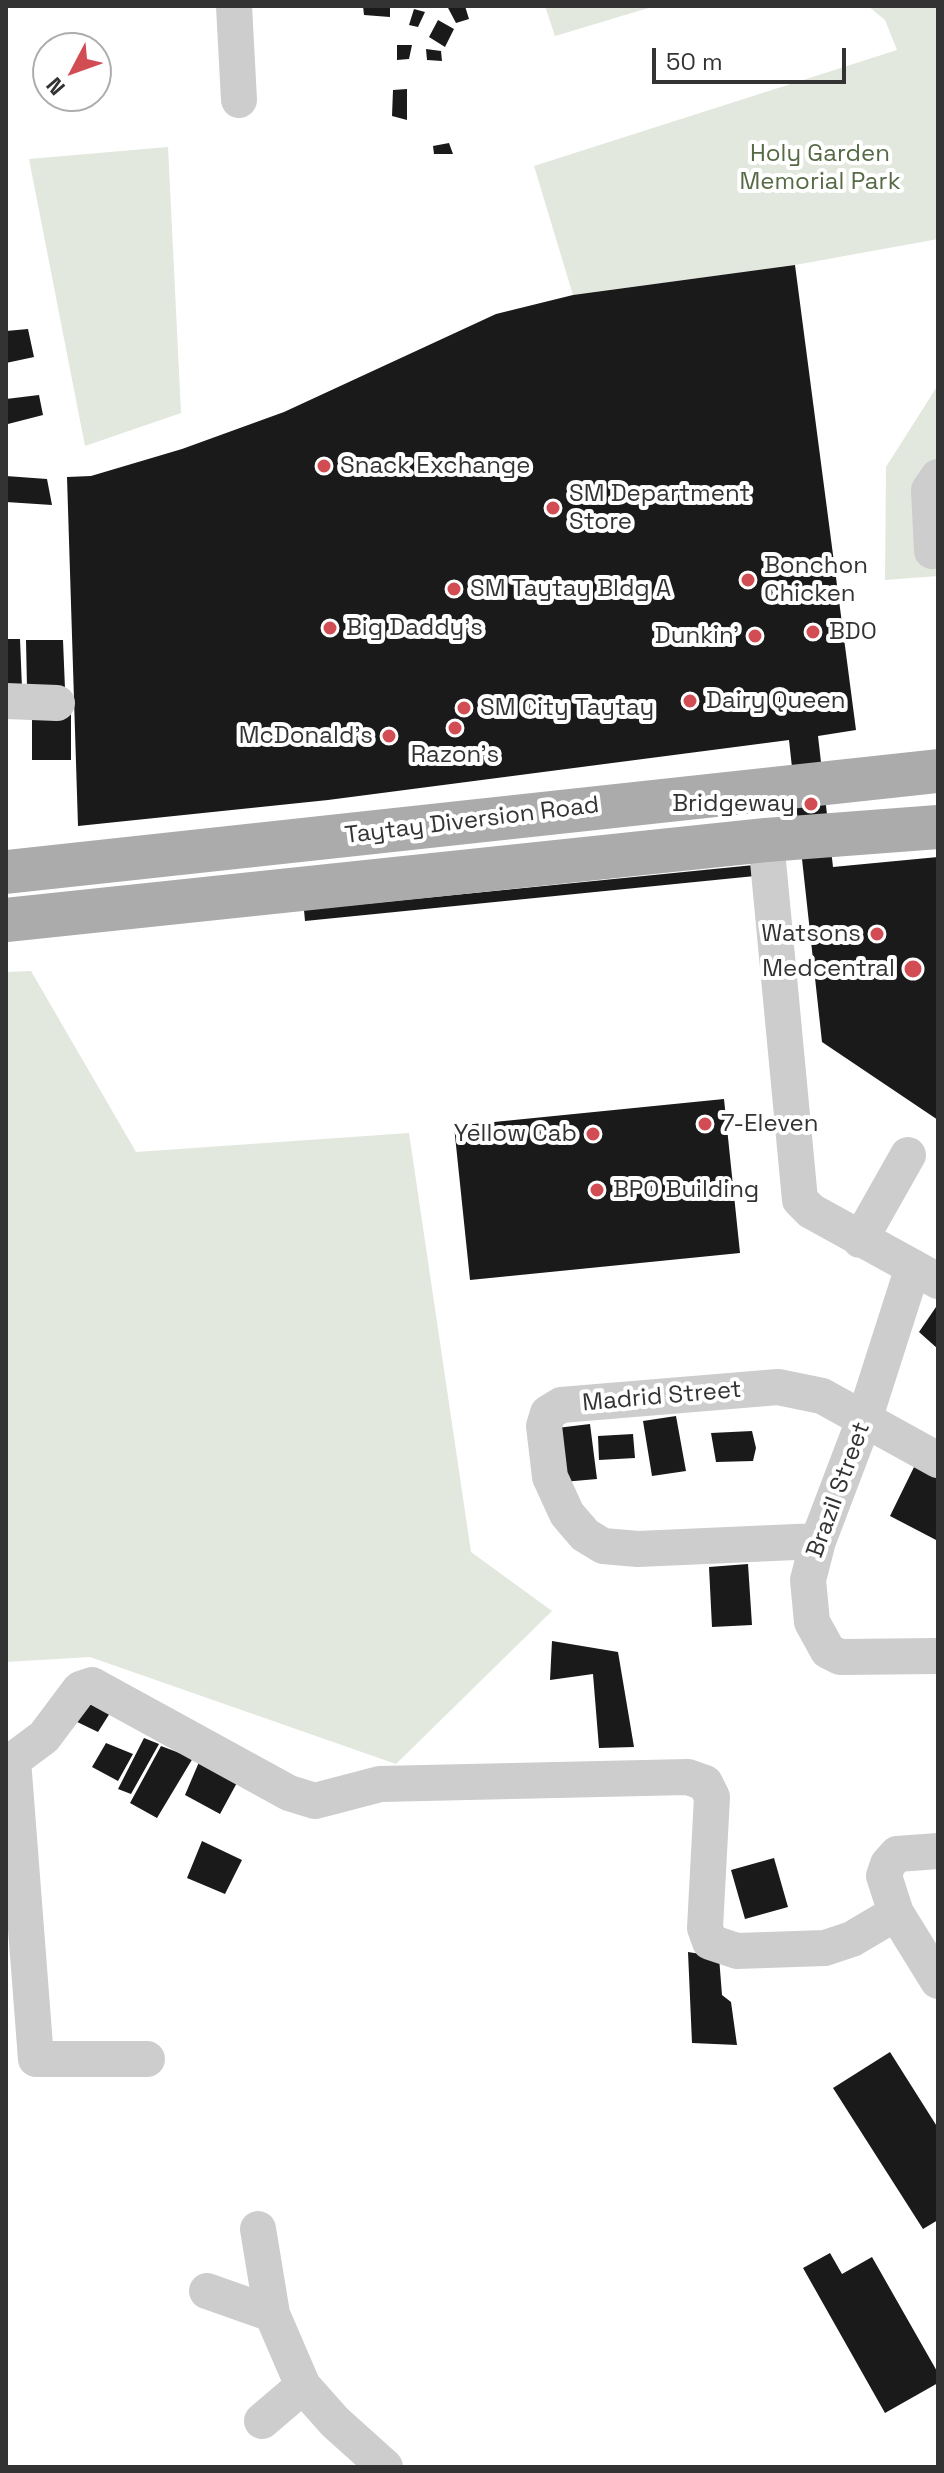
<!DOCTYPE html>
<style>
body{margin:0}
#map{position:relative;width:944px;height:2473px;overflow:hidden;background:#fff;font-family:"Space Grotesk",sans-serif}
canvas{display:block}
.frame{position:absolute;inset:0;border:8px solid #333;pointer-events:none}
.north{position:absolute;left:32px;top:32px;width:80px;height:80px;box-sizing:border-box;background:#fff;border:2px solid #adadad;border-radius:50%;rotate:229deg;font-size:22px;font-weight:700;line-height:32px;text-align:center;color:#333}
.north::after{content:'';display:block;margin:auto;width:28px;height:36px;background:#d14d53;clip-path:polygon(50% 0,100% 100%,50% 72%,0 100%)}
.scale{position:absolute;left:652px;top:48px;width:194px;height:36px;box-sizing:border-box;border:4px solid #333;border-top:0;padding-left:10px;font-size:24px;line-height:28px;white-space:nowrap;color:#333;-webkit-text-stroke:6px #fff;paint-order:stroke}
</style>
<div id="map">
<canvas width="944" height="2473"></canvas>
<div class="frame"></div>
<div class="north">N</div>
<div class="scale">50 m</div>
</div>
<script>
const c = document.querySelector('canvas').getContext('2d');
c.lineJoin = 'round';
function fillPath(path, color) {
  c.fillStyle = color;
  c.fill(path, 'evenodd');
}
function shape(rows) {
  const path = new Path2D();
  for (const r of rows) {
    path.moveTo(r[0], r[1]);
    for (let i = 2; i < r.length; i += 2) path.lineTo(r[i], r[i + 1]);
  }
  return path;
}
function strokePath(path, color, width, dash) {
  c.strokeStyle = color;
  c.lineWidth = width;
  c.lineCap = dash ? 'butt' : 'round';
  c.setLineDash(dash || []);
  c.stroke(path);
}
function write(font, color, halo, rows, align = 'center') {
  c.font = font + ' "Space Grotesk",sans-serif';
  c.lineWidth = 8;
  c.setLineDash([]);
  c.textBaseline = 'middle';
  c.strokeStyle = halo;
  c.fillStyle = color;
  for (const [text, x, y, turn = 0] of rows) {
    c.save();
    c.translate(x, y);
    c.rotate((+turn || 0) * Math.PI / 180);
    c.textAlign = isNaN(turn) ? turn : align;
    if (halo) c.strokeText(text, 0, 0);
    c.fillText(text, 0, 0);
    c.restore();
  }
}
fillPath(shape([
 [545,6,655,6,555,36],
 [868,6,938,6,938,239,795,265,573,295,534,166,897,50,885,20],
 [168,147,181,413,85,446,29,159],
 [938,385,938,576,885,580,886,467],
 [31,971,136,1152,409,1133,471,1552,552,1611,396,1764,90,1657,6,1662,6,972]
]), '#e2e8dd');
fillPath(shape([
 [363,6,390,6,390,17,364,15],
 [447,6,465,6,469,19,456,23],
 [414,9,425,12,418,27,409,25],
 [438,20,454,29,445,47,429,37],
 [397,45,412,45,409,59,397,60],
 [426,49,441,51,442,61,427,60],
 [407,89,407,120,392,116,393,90],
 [449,143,453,154,434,154,433,146],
 [795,265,856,730,818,736,833,867,938,857,938,1120,822,1042,789,740,328,800,78,826,67,477,91,476,182,449,284,412,496,314,573,295],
 [28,329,34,357,6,363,6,331],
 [39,395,43,415,8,424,6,399],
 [6,476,47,479,52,505,6,502],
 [6,639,20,639,22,688,6,687],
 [26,640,63,640,65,689,27,688],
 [32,705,71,705,71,760,32,760],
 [764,864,765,875,305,921,304,910],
 [724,1099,740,1253,470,1280,454,1126],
 [938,1304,938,1349,919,1332],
 [676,1416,686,1471,652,1476,643,1421],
 [590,1424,597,1479,563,1482,557,1428],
 [752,1431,756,1448,753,1461,716,1462,711,1433],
 [633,1434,635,1458,599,1460,598,1436],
 [916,1463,938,1474,938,1541,890,1516],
 [748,1564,752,1625,712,1627,709,1567],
 [552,1641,618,1652,634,1747,599,1748,593,1674,550,1680],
 [85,1692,115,1705,98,1732,71,1719],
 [144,1738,159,1744,131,1794,118,1789],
 [106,1743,133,1754,118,1781,92,1767],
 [161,1746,193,1758,157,1818,130,1803],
 [202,1755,239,1779,220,1814,185,1795],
 [202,1841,242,1860,225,1894,187,1878],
 [774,1858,788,1907,745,1919,731,1870],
 [688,1952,719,1957,722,1995,731,2002,737,2045,692,2043],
 [890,2052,938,2128,938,2220,923,2229,833,2088],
 [830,2253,842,2274,872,2257,938,2373,938,2383,885,2413,803,2268]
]), '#1a1a1a');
strokePath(shape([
 [234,6,239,100],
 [938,477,929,490,932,551,938,550],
 [6,701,57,703],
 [766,840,800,1200,811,1211,938,1281],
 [860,1240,908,1155],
 [913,1267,864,1420,818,1541,808,1580,812,1622,828,1651,840,1657,938,1656],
 [818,1541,638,1549,603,1546,585,1535,567,1514,550,1477,544,1426,548,1413,561,1405,778,1387,822,1396,938,1460],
 [938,1851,897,1854,888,1864,884,1876,896,1913,938,1981],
 [147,2059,36,2059,13,1760,44,1737,80,1689,92,1685,289,1793,315,1801,380,1784,688,1777,705,1783,712,1797,705,1928,710,1942,737,1951,825,1948,852,1939,896,1913],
 [258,2229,272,2314,303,2386,335,2422,385,2467],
 [207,2291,272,2314],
 [262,2421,303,2386]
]), '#cdcdcd', 36);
strokePath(shape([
 [6,872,938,771],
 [6,920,766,840,938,827]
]), '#ababab', 44);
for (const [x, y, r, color] of [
 [324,466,8,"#d14d53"],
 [553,508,8,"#d14d53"],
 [748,580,8,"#d14d53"],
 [454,589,8,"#d14d53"],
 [330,628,8,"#d14d53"],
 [813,632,8,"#d14d53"],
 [755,636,8,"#d14d53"],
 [690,701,8,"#d14d53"],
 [464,708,8,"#d14d53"],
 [455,728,8,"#d14d53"],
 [389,736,8,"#d14d53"],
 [811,804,8,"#d14d53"],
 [877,934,8,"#d14d53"],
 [913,969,10,"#d14d53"],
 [705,1124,8,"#d14d53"],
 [593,1134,8,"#d14d53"],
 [597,1190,8,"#d14d53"]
]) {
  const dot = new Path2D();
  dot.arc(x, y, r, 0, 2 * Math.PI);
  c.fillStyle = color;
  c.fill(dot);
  strokePath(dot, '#fff', 3);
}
write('24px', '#556a45', '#fff', [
 ["Holy Garden",820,154],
 ["Memorial Park",820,182]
]);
write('24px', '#333', '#fff', [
 ["Snack Exchange",340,466],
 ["SM Department",569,494],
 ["Store",569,522],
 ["Bonchon",764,566],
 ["Chicken",764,594],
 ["SM Taytay Bldg A",470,589],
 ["Big Daddy's",346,628],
 ["BDO",829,632],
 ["Dunkin'",739,636,"right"],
 ["Dairy Queen",706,701],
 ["SM City Taytay",480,708],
 ["McDonald's",373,736,"right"],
 ["Razon's",455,755,"center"],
 ["Bridgeway",795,804,"right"],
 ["Watsons",861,934,"right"],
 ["Medcentral",895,969,"right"],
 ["7-Eleven",721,1124],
 ["Yellow Cab",577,1134,"right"],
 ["BPO Building",613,1190]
], 'left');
write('24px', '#333', '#fff', [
 ["Taytay Diversion Road",472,821,-7],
 ["Madrid Street",662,1397,-5],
 ["Brazil Street",839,1490,-70]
]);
</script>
